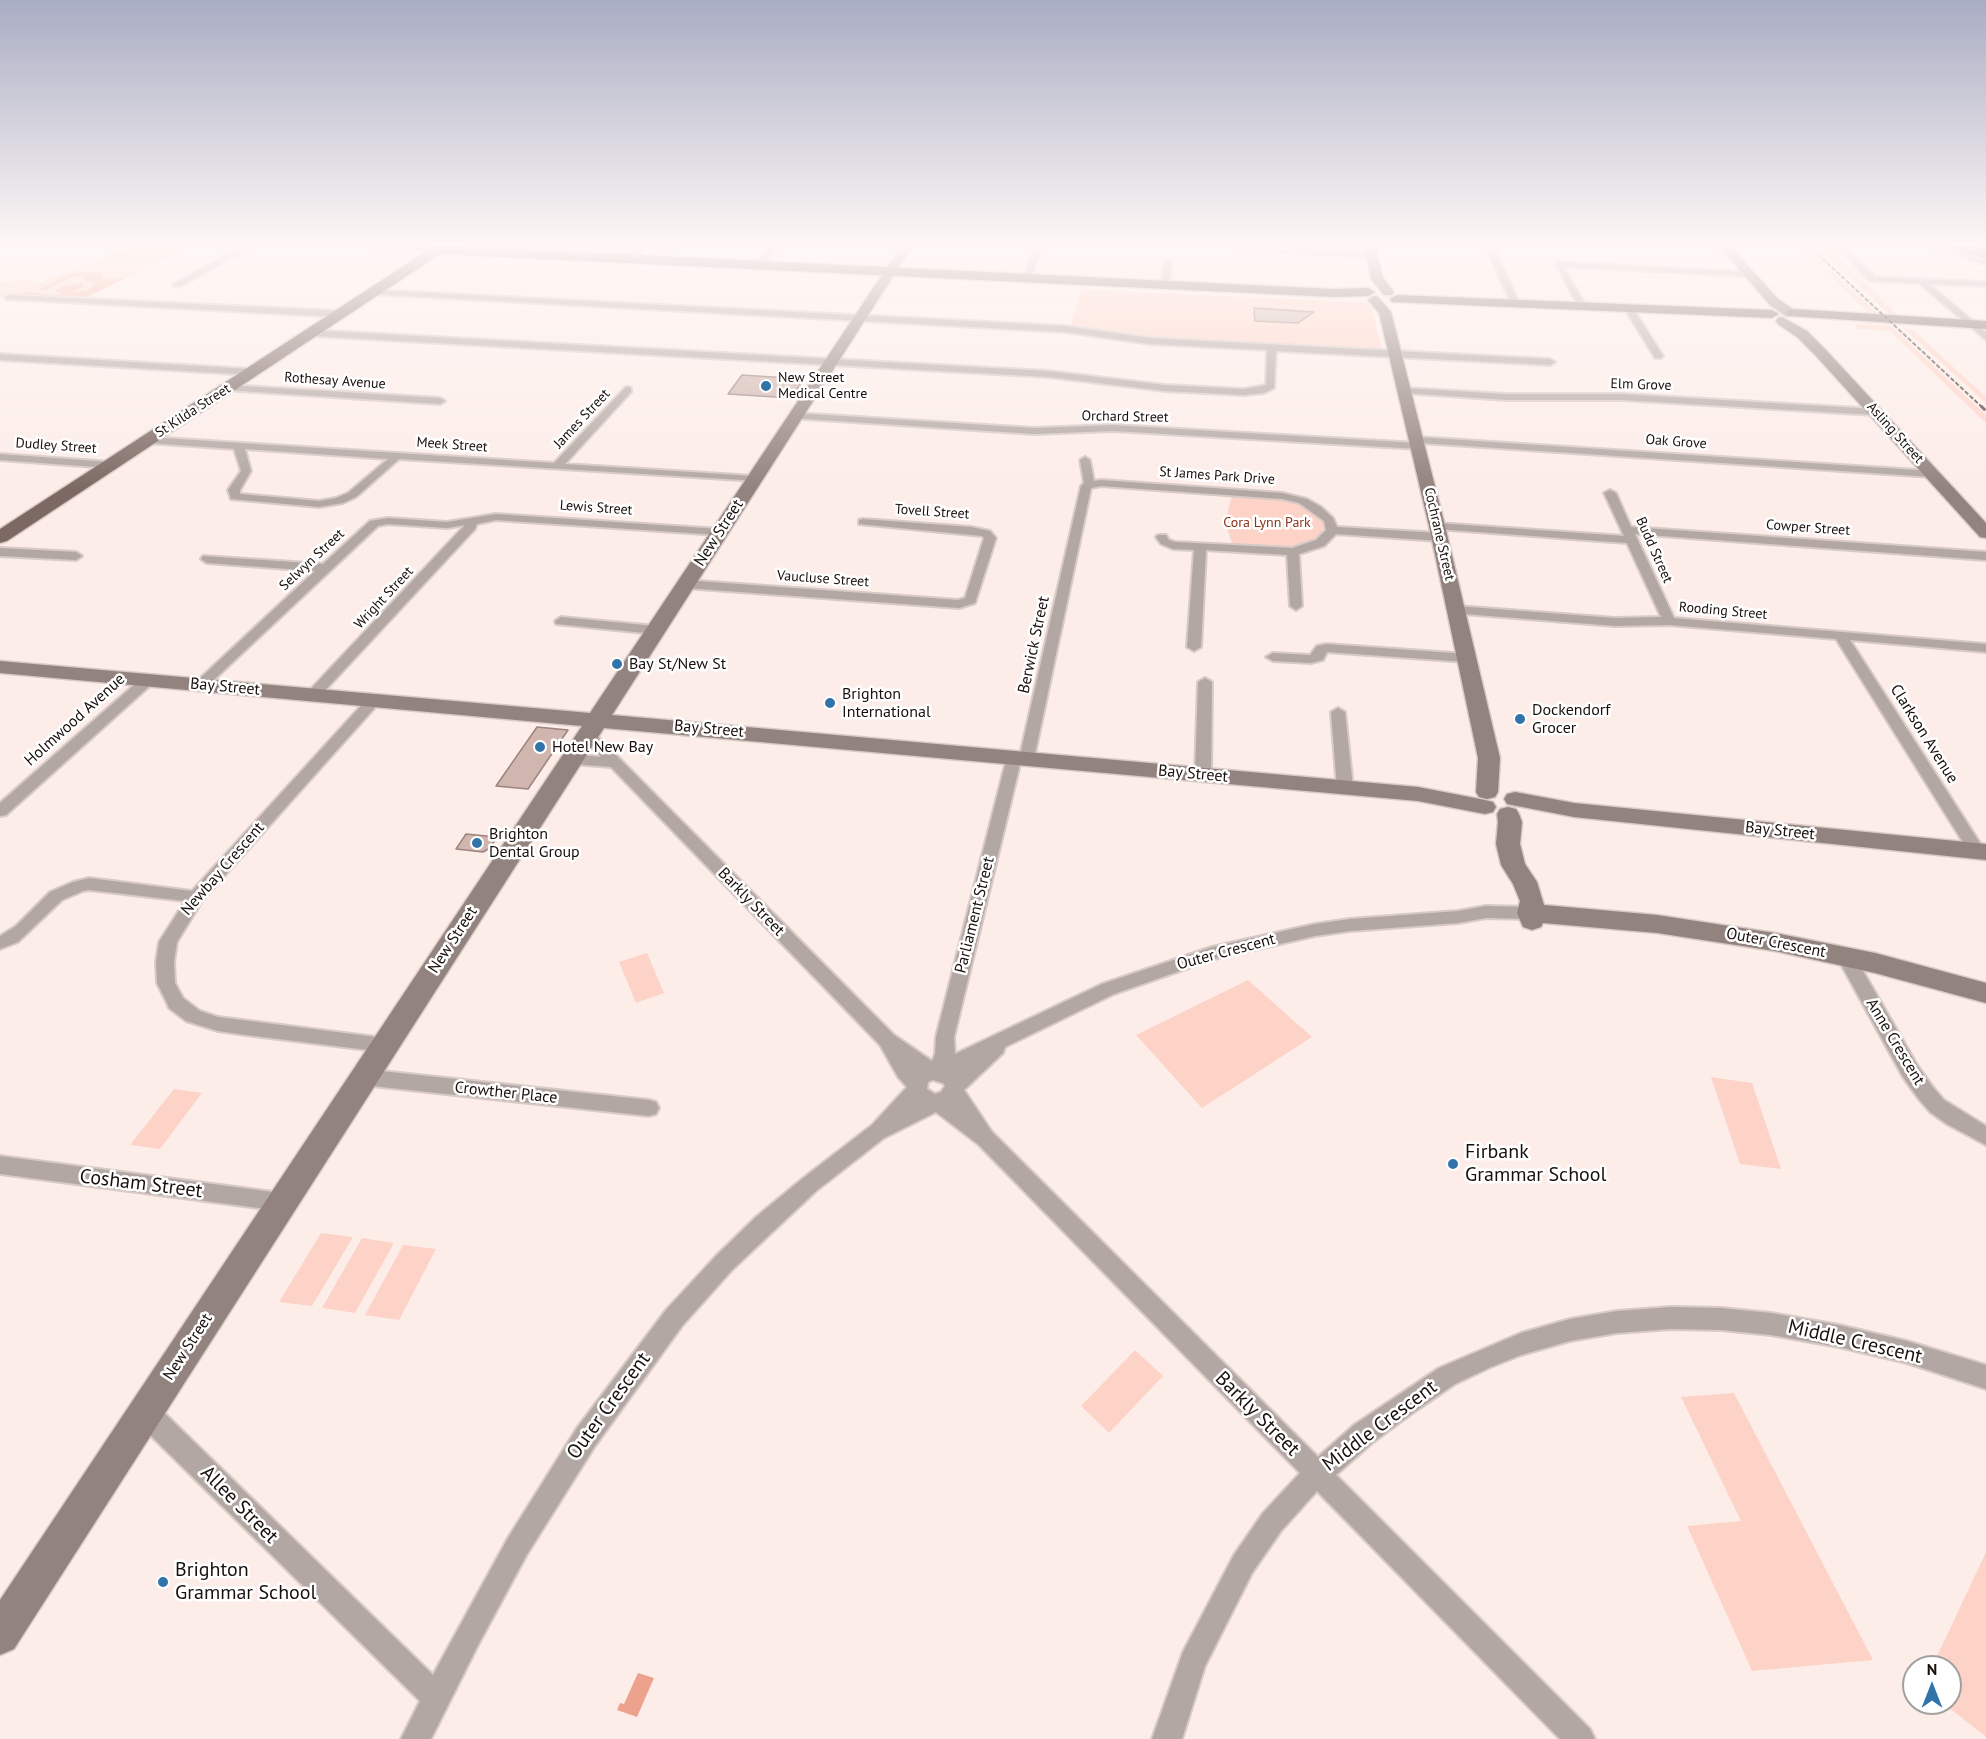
<!DOCTYPE html>
<style>
body{margin:0}
#map{position:relative;width:1986px;height:1739px;overflow:hidden;background:#fdede9;font-family:"PT Sans",sans-serif}
canvas{display:block}
.north{position:absolute;left:1902px;top:1655px;width:60px;height:60px;box-sizing:border-box;background:#fff;border:2px solid #a39f9e;border-radius:50%;rotate:0deg;font-size:16px;font-weight:700;line-height:24px;text-align:center;color:#18100d}
.north::after{content:'';display:block;margin:auto;width:21px;height:27px;background:#3174a9;clip-path:polygon(50% 0,100% 100%,50% 72%,0 100%)}
</style>
<div id="map">
<canvas width="1986" height="1739"></canvas>
<div class="north">N</div>
</div>
<script>
const c = document.querySelector('canvas').getContext('2d');
c.lineJoin = 'round';
function fillPath(path, color) {
  c.fillStyle = color;
  c.fill(path, 'evenodd');
}
function shape(rows) {
  const path = new Path2D();
  for (const r of rows) {
    path.moveTo(r[0], r[1]);
    for (let i = 2; i < r.length; i += 2) path.lineTo(r[i], r[i + 1]);
  }
  return path;
}
function strokePath(path, color, width, dash) {
  c.strokeStyle = color;
  c.lineWidth = width;
  c.lineCap = dash ? 'butt' : 'round';
  c.setLineDash(dash || []);
  c.stroke(path);
}
function write(font, color, halo, rows, align = 'center') {
  c.font = font + ' "PT Sans",sans-serif';
  c.lineWidth = 5;
  c.setLineDash([]);
  c.textBaseline = 'middle';
  c.strokeStyle = halo;
  c.fillStyle = color;
  for (const [text, x, y, turn = 0] of rows) {
    c.save();
    c.translate(x, y);
    c.rotate((+turn || 0) * Math.PI / 180);
    c.textAlign = isNaN(turn) ? turn : align;
    if (halo) c.strokeText(text, 0, 0);
    c.fillText(text, 0, 0);
    c.restore();
  }
}
fillPath(shape([
 [136,245,190,246,87,297,11,294,0,299,0,282,31,279,36,284],
 [1798,245,1804,245,1883,318,1870,314],
 [1815,245,1828,245,1838,249,1832,250,1898,315,1933,318,1893,318],
 [1081,289,1371,303,1382,351,1144,338,1071,326],
 [1857,324,1891,326,1986,415,1986,423,1890,331,1859,329,1855,326],
 [1903,328,1914,331,1986,397,1986,403],
 [1232,495,1280,498,1302,505,1321,518,1324,523,1322,533,1316,540,1306,545,1289,549,1233,546,1225,522],
 [647,953,664,993,636,1003,619,962],
 [1248,980,1312,1037,1202,1108,1136,1035],
 [1711,1077,1752,1083,1781,1169,1740,1164],
 [174,1089,202,1093,160,1149,130,1145],
 [321,1233,353,1237,312,1306,279,1302],
 [362,1238,394,1243,355,1313,322,1308],
 [403,1245,436,1249,399,1320,365,1315],
 [1135,1350,1163,1376,1109,1433,1081,1406],
 [1734,1393,1873,1660,1752,1671,1687,1526,1741,1521,1681,1397],
 [1986,1552,1986,1737,1943,1703,1950,1703,1950,1667,1932,1667]
]), '#fed3c7');
fillPath(shape([
 [80,272,102,273,102,278,124,279,87,297,11,294,29,292,53,295,62,293,55,291,61,287,83,282,84,287,71,292,87,291,95,282,87,281,81,276,72,277,46,290,38,290,62,277]
]), '#f3a893');
fillPath(shape([
 [638,1673,654,1678,637,1717,617,1710,620,1703,624,1704]
]), '#eca28d');
const building = shape([
 [1254,308,1314,312,1298,323,1255,321,1254,308],
 [742,375,804,379,791,398,728,394,742,375],
 [537,727,568,730,528,789,496,786,537,727],
 [466,834,497,837,490,848,483,852,456,849,466,834]
]);
fillPath(building, '#d0b6af');
strokePath(building, '#9d847e', 1.5);
const street = shape([
 [245,245,255,245,179,287,172,285,245,245],
 [347,245,394,245,439,248,443,250,439,252,347,245],
 [639,245,648,245,632,261,626,261,626,257,639,245],
 [772,245,780,245,761,267,755,267,755,263,772,245],
 [1035,245,1043,245,1030,278,1023,280,1035,245],
 [1485,245,1493,245,1519,303,1518,305,1511,303,1485,245],
 [1834,245,1843,245,1875,277,1986,282,1986,286,1929,284,1986,332,1986,340,1919,283,1870,281,1834,245],
 [1926,245,1938,245,1986,260,1986,265,1926,245],
 [1240,247,1372,253,1376,255,1372,257,1237,251,1237,247,1240,247],
 [1168,260,1172,262,1169,285,1165,287,1161,285,1164,262,1168,260],
 [1555,262,1748,272,1752,274,1748,276,1563,267,1586,306,1582,309,1578,306,1555,262],
 [374,290,1065,326,1150,338,1550,359,1555,362,1550,365,1276,351,1274,388,1264,393,1244,395,1165,391,1048,377,311,336,307,333,311,330,1048,371,1165,385,1244,389,1266,385,1267,350,1150,344,1065,332,371,294,371,290,374,290],
 [9,295,341,311,345,314,341,317,6,299,5,297,9,295],
 [1626,307,1632,307,1663,356,1661,358,1655,358,1625,309,1626,307],
 [0,354,252,369,257,372,252,375,0,360,0,354],
 [228,385,440,398,445,401,440,404,225,390,225,386,228,385],
 [628,387,631,388,631,392,565,464,754,476,759,479,758,481,399,459,356,497,343,503,319,507,231,499,228,490,241,471,234,449,148,443,143,440,148,437,554,463,625,388,628,387],
 [245,449,388,459,348,493,336,498,319,501,240,494,240,490,251,471,245,449],
 [1406,388,1506,394,1622,394,1875,409,1880,412,1875,415,1622,400,1506,400,1403,393,1403,389,1406,388],
 [795,413,1034,428,1113,425,1417,443,1413,440,1418,437,1932,471,1937,474,1932,477,1421,443,1424,446,1419,449,1113,431,1034,434,791,418,791,414,795,413],
 [0,454,110,462,115,465,110,468,0,460,0,454],
 [1085,457,1090,460,1094,481,1101,480,1282,493,1307,499,1321,507,1333,518,1337,527,1440,533,1446,537,1440,541,1336,534,1324,546,1299,554,1302,606,1296,610,1290,606,1287,555,1206,550,1201,647,1194,651,1187,647,1194,550,1173,549,1161,544,1156,537,1158,535,1166,535,1169,540,1175,542,1292,548,1316,540,1326,530,1324,521,1299,503,1282,499,1101,486,1091,488,1034,758,1027,763,1021,760,954,1037,955,1054,1102,984,1212,947,1315,924,1350,919,1458,911,1486,906,1529,907,1535,909,1538,913,1535,917,1529,919,1486,918,1458,923,1350,931,1315,936,1214,959,1114,994,1005,1047,1003,1053,964,1090,992,1132,1318,1457,1354,1425,1439,1368,1521,1333,1570,1319,1617,1311,1671,1307,1721,1308,1771,1313,1839,1325,1907,1341,1986,1365,1986,1389,1907,1363,1839,1347,1771,1335,1721,1330,1671,1329,1617,1333,1570,1341,1521,1355,1491,1367,1455,1384,1414,1412,1372,1443,1336,1475,1590,1729,1595,1739,1560,1739,1317,1491,1281,1531,1252,1573,1205,1666,1182,1739,1152,1739,1183,1652,1234,1555,1263,1513,1300,1473,979,1145,936,1112,884,1138,816,1191,732,1270,682,1326,595,1446,526,1556,477,1647,431,1739,401,1739,420,1701,136,1421,133,1412,136,1403,145,1400,154,1403,433,1675,508,1538,577,1428,666,1310,716,1256,756,1217,802,1179,872,1125,907,1087,898,1077,880,1045,611,767,572,764,565,759,572,754,601,757,580,734,582,731,592,731,894,1035,932,1061,935,1054,936,1037,1007,757,1014,752,1020,755,1081,486,1084,483,1080,460,1085,457],
 [933,1080,943,1083,945,1086,941,1092,935,1094,927,1089,928,1082,933,1080],
 [1610,490,1616,493,1631,527,1986,552,1986,560,1635,534,1674,618,1986,644,1986,652,1850,640,1985,851,1983,855,1971,855,1836,639,1669,625,1615,626,1452,613,1451,610,1457,606,1615,618,1661,617,1627,543,1437,529,1431,526,1437,523,1624,536,1604,493,1610,490],
 [496,514,719,529,725,532,719,535,496,520,477,524,475,529,318,698,308,698,306,695,308,692,465,525,447,528,388,524,378,526,205,688,200,689,193,685,315,571,207,563,201,559,203,556,323,564,370,521,388,518,447,522,496,514],
 [863,519,971,527,990,531,996,538,975,603,959,608,685,588,679,584,685,580,958,600,965,598,984,538,982,536,859,524,859,520,863,519],
 [0,548,76,552,82,556,76,560,0,556,0,548],
 [561,617,655,626,662,630,655,634,556,624,555,621,561,617],
 [1326,644,1467,654,1474,658,1467,662,1327,652,1323,660,1311,663,1273,661,1266,657,1273,653,1310,655,1317,646,1326,644],
 [148,676,153,677,155,680,153,683,6,815,0,816,0,803,143,677,148,676],
 [1205,678,1212,682,1211,775,1203,780,1195,775,1198,682,1205,678],
 [374,696,379,697,381,700,379,703,202,901,177,942,174,962,175,983,183,998,200,1011,218,1017,384,1038,391,1040,394,1045,391,1050,384,1052,246,1035,218,1031,186,1021,169,1008,167,1003,157,983,156,962,159,942,185,901,89,890,83,891,62,900,18,942,0,949,0,936,16,926,50,892,73,882,89,878,192,891,369,697,374,696],
 [1338,708,1345,712,1353,788,1345,793,1337,788,1331,712,1338,708],
 [1846,950,1852,952,1917,1065,1932,1086,1944,1100,1986,1126,1986,1145,1947,1124,1930,1112,1918,1098,1903,1077,1837,957,1840,952,1846,950],
 [363,1069,649,1100,656,1102,659,1108,656,1114,649,1116,363,1085,356,1083,353,1077,356,1071,363,1069],
 [0,1156,281,1193,289,1195,292,1202,289,1209,281,1211,0,1174,0,1156]
]);
const secondary = shape([
 [902,245,913,245,612,715,1418,787,1485,800,1493,802,1496,807,1493,812,1485,814,1418,801,604,728,14,1649,0,1655,0,1600,582,726,0,673,0,661,590,713,902,245],
 [1364,245,1375,245,1383,278,1394,292,1392,295,1384,295,1371,279,1364,245],
 [1718,245,1729,245,1778,299,1794,310,1796,313,1794,316,1786,316,1770,305,1718,245],
 [1374,296,1378,297,1391,312,1445,526,1500,758,1498,792,1495,797,1487,799,1479,797,1476,792,1478,758,1429,526,1379,313,1368,300,1374,296],
 [1782,317,1807,331,1826,350,1986,523,1986,538,1980,537,1816,356,1797,337,1778,324,1776,321,1778,318,1782,317],
 [1515,792,1574,803,1986,844,1986,860,1574,817,1507,804,1504,799,1507,794,1515,792],
 [1508,807,1516,809,1519,814,1522,822,1520,844,1525,864,1537,882,1544,905,1657,915,1775,933,1875,953,1986,983,1986,1003,1875,973,1775,951,1657,933,1543,923,1541,927,1532,930,1523,927,1517,913,1520,901,1513,884,1501,865,1496,844,1498,822,1497,814,1500,809,1508,807]
]);
const primary = shape([
 [436,245,1333,289,1368,288,1375,292,1368,296,1333,297,440,254,7,541,0,543,0,529,436,245],
 [1397,295,1772,310,1779,314,1772,318,1392,302,1390,299,1397,295],
 [1793,309,1986,321,1986,329,1788,316,1786,313,1788,310,1793,309]
]);
const highway = shape([
 [1947,245,1970,245,1986,250,1986,259,1949,248,1947,245]
]);
strokePath(street, '#d8cac6', 4);
strokePath(secondary, '#d8cac6', 3);
strokePath(primary, '#d8cac6', 3);
strokePath(highway, '#d8cac6', 2);
fillPath(street, '#b2a7a3');
fillPath(secondary, '#93837e');
fillPath(primary, '#7d6964');
fillPath(highway, '#6a534d');
strokePath(shape([
 [1808,245,1983,408]
]), '#493f3c', 2, [4.5, 2]);
strokePath(shape([
 [1981,406,1986,411]
]), '#493f3c', 3, [6, 3]);
const sky = c.createLinearGradient(0, 0, 0, 489);
sky.addColorStop(0, '#a9adc4');
sky.addColorStop(0.5, '#fef7f5');
sky.addColorStop(1, '#fef7f500');
c.fillStyle = sky;
c.fillRect(0, 0, 1986, 489);
for (const [x, y, r, color] of [
 [766,386,6,"#3174a9"],
 [617,664,6,"#3174a9"],
 [830,703,6,"#3174a9"],
 [1520,719,6,"#3174a9"],
 [540,747,6,"#3174a9"],
 [477,843,6,"#3174a9"],
 [1453,1164,6,"#3174a9"],
 [163,1582,6,"#3174a9"]
]) {
  const dot = new Path2D();
  dot.arc(x, y, r, 0, 2 * Math.PI);
  c.fillStyle = color;
  c.fill(dot);
  strokePath(dot, '#fff', 2);
}
write('14px', '#18100d', '#fff', [
 ["New Street",778,378],
 ["Medical Centre",778,394]
], 'left');
write('14px', '#18100d', '#fff', [
 ["Rothesay Avenue",335,381,4],
 ["Elm Grove",1641,385,2],
 ["St Kilda Street",193,411,-33],
 ["Orchard Street",1125,417,1],
 ["James Street",582,419,-47],
 ["Asling Street",1895,433,48],
 ["Oak Grove",1676,442,4],
 ["Meek Street",452,445,4],
 ["Dudley Street",56,446,4],
 ["St James Park Drive",1217,476,4],
 ["Lewis Street",596,508,4],
 ["Tovell Street",932,512,4],
 ["Cowper Street",1808,528,4],
 ["Cochrane Street",1439,534,77],
 ["Budd Street",1654,550,66],
 ["Selwyn Street",312,560,-43],
 ["Vaucluse Street",823,579,4],
 ["Wright Street",384,598,-47],
 ["Rooding Street",1723,611,5]
]);
write('14px', '#8a331b', '#fff', [
 ["Cora Lynn Park",1267,523]
]);
write('16px', '#18100d', '#fff', [
 ["New Street",719,533,-57],
 ["Berwick Street",1034,645,-78],
 ["Bay Street",225,687,5],
 ["Holmwood Avenue",75,720,-42],
 ["Bay Street",709,729,5],
 ["Clarkson Avenue",1924,734,58],
 ["Bay Street",1193,774,5],
 ["Bay Street",1780,831,6],
 ["Newbay Crescent",223,869,-49],
 ["Barkly Street",751,902,46],
 ["Parliament Street",975,915,-76],
 ["New Street",453,940,-57],
 ["Outer Crescent",1776,943,11],
 ["Outer Crescent",1226,952,-15],
 ["Anne Crescent",1895,1042,59],
 ["Crowther Place",506,1093,6],
 ["New Street",188,1347,-57]
]);
write('16px', '#18100d', '#fff', [
 ["Bay St/New St",629,664],
 ["Brighton",842,694],
 ["International",842,712],
 ["Dockendorf",1532,710],
 ["Grocer",1532,728],
 ["Hotel New Bay",552,747],
 ["Brighton",489,834],
 ["Dental Group",489,852]
], 'left');
write('20px', '#18100d', '#fff', [
 ["Firbank",1465,1152],
 ["Grammar School",1465,1175],
 ["Brighton",175,1570],
 ["Grammar School",175,1593]
], 'left');
write('20px', '#18100d', '#fff', [
 ["Cosham Street",141,1184,7],
 ["Middle Crescent",1855,1342,13],
 ["Outer Crescent",609,1406,-54],
 ["Barkly Street",1257,1414,45],
 ["Middle Crescent",1380,1426,-37],
 ["Allee Street",239,1505,45]
]);
</script>
